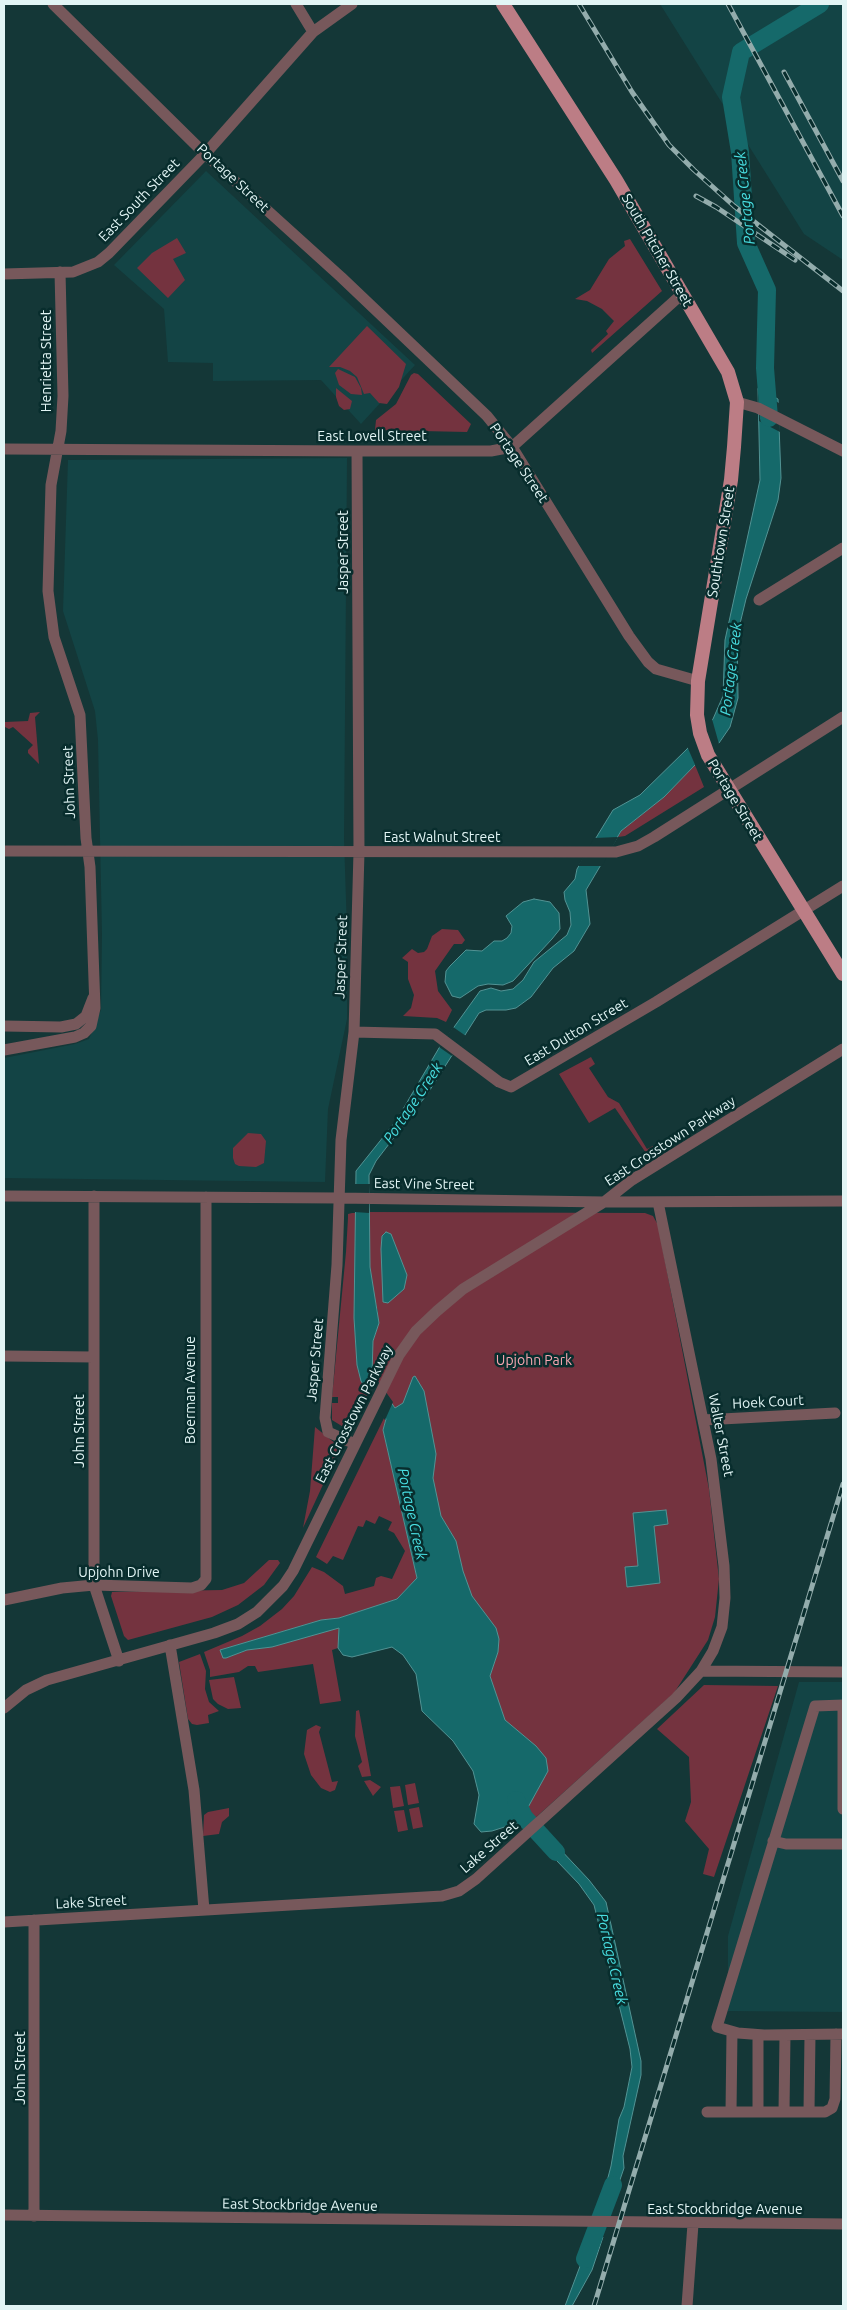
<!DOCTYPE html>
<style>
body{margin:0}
#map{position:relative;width:847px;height:2310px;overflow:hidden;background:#143737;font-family:Ubuntu,sans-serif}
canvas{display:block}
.frame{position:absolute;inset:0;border:5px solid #e2f5f5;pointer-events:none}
</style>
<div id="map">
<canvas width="847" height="2310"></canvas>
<div class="frame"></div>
</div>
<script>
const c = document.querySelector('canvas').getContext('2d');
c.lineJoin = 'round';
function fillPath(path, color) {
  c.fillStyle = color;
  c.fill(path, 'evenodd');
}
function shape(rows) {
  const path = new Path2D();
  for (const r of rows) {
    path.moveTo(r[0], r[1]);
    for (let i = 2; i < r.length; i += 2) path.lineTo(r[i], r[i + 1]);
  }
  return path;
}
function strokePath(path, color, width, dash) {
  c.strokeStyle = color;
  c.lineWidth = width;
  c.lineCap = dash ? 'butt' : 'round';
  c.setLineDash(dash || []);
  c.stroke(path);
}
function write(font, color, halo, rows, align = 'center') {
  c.font = font + ' Ubuntu,sans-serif';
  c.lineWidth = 5;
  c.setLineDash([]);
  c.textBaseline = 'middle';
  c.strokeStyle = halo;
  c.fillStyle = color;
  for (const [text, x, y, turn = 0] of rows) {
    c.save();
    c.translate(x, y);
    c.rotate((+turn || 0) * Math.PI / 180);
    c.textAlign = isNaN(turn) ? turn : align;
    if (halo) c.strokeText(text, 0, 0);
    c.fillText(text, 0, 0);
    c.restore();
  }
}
fillPath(shape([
 [660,4,843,4,843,260,804,234],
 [206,171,415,365,361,424,321,380,213,381,213,363,168,362,164,309,114,265],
 [347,458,344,839,347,931,347,1019,328,1109,325,1182,4,1178,4,1058,75,1044,89,1039,101,1010,102,934,98,740,95,711,63,611,68,460],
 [799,1682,843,1682,843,2012,728,2011,728,1936]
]), '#134445');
fillPath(shape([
 [177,238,186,253,173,259,185,280,168,298,137,268,152,253],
 [630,239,662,291,592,353,591,350,608,334,606,331,614,321,602,309,587,301,575,299,590,290,609,259,625,246,624,241],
 [367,326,406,364,399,387,387,404,379,403,370,393,364,394,357,377,350,371,340,367,329,367],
 [338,369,355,377,361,388,362,395,351,394,339,385,335,373],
 [414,373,418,374,471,424,467,432,375,430,376,420,396,404,411,375],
 [336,388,352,401,350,409,344,410,339,406,336,397],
 [40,712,35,717,39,764,28,753,28,750,33,745,13,727,9,729,5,727,5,722,28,721,30,713],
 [695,765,704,787,625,836,618,837,621,831,664,797],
 [442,929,458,930,465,940,462,944,454,944,435,971,438,991,452,1010,446,1022,437,1018,403,1016,411,1008,414,995,408,979,408,962,402,958,412,949,418,953,424,952,427,949,432,936],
 [591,1057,595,1064,589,1068,608,1097,619,1103,647,1149,653,1146,655,1148,646,1153,615,1108,589,1123,559,1074],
 [248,1133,261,1134,266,1141,264,1163,256,1167,239,1166,235,1164,233,1158,233,1148],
 [369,1212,645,1213,653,1216,658,1225,709,1489,719,1579,715,1617,708,1640,674,1693,534,1819,528,1816,504,1749,395,1409,372,1375,373,1341,376,1332,378,1312,372,1287,370,1267],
 [352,1213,356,1213,354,1318,357,1365,361,1381,366,1388,365,1391,367,1395,353,1423,345,1428,332,1420,332,1403,338,1403,338,1397,332,1397,346,1252,348,1218,348,1214],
 [384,1418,386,1421,383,1430,417,1578,397,1599,339,1618,321,1620,220,1650,226,1658,247,1650,272,1647,339,1627,338,1648,332,1650,341,1701,320,1704,313,1664,258,1672,255,1666,248,1666,239,1672,210,1677,210,1670,204,1652,242,1636,260,1626,282,1609,294,1596,312,1567,324,1572,343,1586,345,1594,374,1586,376,1578,381,1576,392,1579,405,1551,394,1533,388,1530,392,1522,379,1516,375,1524,366,1520,363,1527,358,1526,343,1560,333,1556,327,1564,316,1557],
 [315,1427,336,1444,339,1450,303,1528,310,1491],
 [269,1560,278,1560,280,1563,264,1585,238,1605,212,1617,128,1640,124,1636,111,1596,112,1592,222,1590,244,1583],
 [200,1654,206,1671,205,1689,209,1702,219,1711,208,1715,209,1723,197,1725,192,1724,188,1719,179,1662],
 [234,1677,241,1708,228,1709,218,1704,213,1699,209,1680],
 [704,1685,778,1686,714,1877,703,1874,709,1849,685,1821,691,1802,689,1757,657,1729],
 [359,1710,371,1776,362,1777,358,1766,362,1762,355,1736,356,1711],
 [316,1725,321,1727,319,1732,332,1782,338,1781,335,1790,330,1792,321,1788,311,1775,304,1754,307,1730],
 [370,1780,381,1787,373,1796,364,1781],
 [415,1783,419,1803,408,1805,405,1785],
 [400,1786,404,1806,393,1808,390,1787],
 [419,1807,423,1827,413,1829,409,1809],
 [229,1808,229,1816,222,1822,219,1834,203,1836,204,1815,208,1812],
 [404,1810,408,1830,398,1832,394,1811]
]), '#74333f');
const water = shape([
 [758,389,778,399,781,478,778,500,746,599,737,636,738,698,730,727,719,743,695,765,664,797,621,831,586,890,590,924,574,951,553,968,531,997,516,1008,506,1010,486,1010,479,1013,428,1093,376,1161,369,1175,370,1267,379,1323,373,1341,372,1375,395,1408,403,1403,413,1377,415,1376,424,1391,436,1454,433,1478,441,1516,456,1541,463,1571,472,1596,496,1628,499,1639,498,1652,490,1676,505,1720,536,1746,546,1758,548,1771,526,1811,530,1817,522,1825,520,1822,492,1831,481,1832,474,1824,479,1795,473,1771,453,1741,422,1711,416,1674,403,1655,392,1647,352,1657,343,1655,338,1648,339,1628,272,1647,247,1650,226,1658,223,1658,220,1650,321,1620,339,1618,397,1599,417,1578,383,1430,386,1419,361,1381,357,1365,354,1318,356,1171,396,1121,439,1048,480,991,491,988,501,991,513,989,523,980,534,962,567,935,571,925,570,912,565,900,564,892,575,879,577,869,613,810,640,795,687,749,713,719,723,696,725,640,760,480,758,389],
 [534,899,550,902,559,913,560,929,552,939,513,981,503,985,488,984,478,986,460,998,452,996,445,982,446,971,450,966,466,950,482,951,494,941,502,941,507,938,511,933,512,926,506,916,523,902,534,899],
 [386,1232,391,1234,407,1275,404,1289,388,1303,383,1302,381,1249,382,1236,386,1232],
 [666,1510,668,1524,654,1526,660,1583,627,1587,625,1567,638,1566,633,1513,666,1510],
 [543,1831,589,1880,606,1902,641,2061,641,2075,623,2156,624,2168,613,2200,608,2208,600,2208,611,2166,619,2119,624,2107,632,2067,630,2049,594,1905,579,1884,535,1838,543,1831],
 [591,2237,603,2237,592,2270,572,2306,565,2306,591,2237]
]);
fillPath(water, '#15696a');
strokePath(water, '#529394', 1);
fillPath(shape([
 [758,392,779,403,780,432,759,421],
 [712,719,719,744,696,767,687,746],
 [618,837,602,866,578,866,594,838],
 [453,1027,466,1036,452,1056,439,1047],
 [355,1184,370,1184,369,1213,355,1212],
 [373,1374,393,1402,385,1420,365,1391]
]), '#143737');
strokePath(shape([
 [769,418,765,368,767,290,746,243,740,152,731,97,741,52,820,4],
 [516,1800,524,1817,556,1852],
 [585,2259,613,2185]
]), '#15696a', 18);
strokePath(shape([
 [53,4,205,154,341,277,487,416,512,447,629,636,648,662,656,669,698,681],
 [296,4,313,32],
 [4,274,73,272,98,262,109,253,205,154,313,32,352,4],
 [737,402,758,408,843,451],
 [4,449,357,451,491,451,512,447,682,294],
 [759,600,843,548],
 [4,851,616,852,638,846,654,837,843,717],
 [4,1026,61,1027,76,1024,86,1016,93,998],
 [354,1032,435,1034,499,1082,511,1087,656,1002,843,886],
 [4,1050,75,1037,84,1033,91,1026,95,1008,90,867,86,838,80,715,54,637,48,591,51,485,61,431,63,396,60,272],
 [4,1196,339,1198,604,1202,843,1201],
 [94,1196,94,1585,119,1661],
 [658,1202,711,1459,724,1566,725,1598,722,1627,713,1651,701,1671],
 [4,1356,94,1357],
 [703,1420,835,1413],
 [355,1444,328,1432,325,1418,337,1265,341,1140,354,1032,359,852,357,451],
 [4,1600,62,1588,94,1585,192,1588,201,1585,206,1579,206,1197],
 [170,1645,194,1790,204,1910],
 [4,1708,26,1690,47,1680,214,1633,238,1624,257,1612,283,1586,293,1571,399,1355,416,1331,437,1311,463,1289,604,1202,632,1180,843,1049],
 [843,1809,843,1705,815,1706,717,2027,738,2033,764,2035,843,2034],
 [773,1841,786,1844,843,1844],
 [34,1920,34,2216],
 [4,1922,442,1896,459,1891,476,1879,676,1698,701,1671,843,1672],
 [707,2112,825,2112,832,2108,835,2099,836,2034],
 [731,2112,732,2032],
 [758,2112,758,2035],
 [784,2112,785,2035],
 [809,2112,810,2035],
 [4,2215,843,2224],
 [687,2306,693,2224]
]), '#77585b', 11);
strokePath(shape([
 [503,4,616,180,728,372,737,402,734,447,731,480,698,681,697,715,700,733,708,755,843,974]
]), '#bc7d85', 14);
const rail = shape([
 [579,4,632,92,669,145,694,170,734,206,843,291],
 [728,4,843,216],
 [784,72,843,181],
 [696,196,716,207,795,260],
 [594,2306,843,1484]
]);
strokePath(rail, '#93acac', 5);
strokePath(rail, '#082d2d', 3, [9]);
write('14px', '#e2f5f5', '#082d2d', [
 ["Portage Street",233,178,43],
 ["East South Street",139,200,-46],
 ["South Pitcher Street",657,250,60],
 ["Henrietta Street",46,361,-90],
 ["East Lovell Street",372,436],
 ["Portage Street",519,463,56],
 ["Southtown Street",721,542,-81],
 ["Jasper Street",343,552,-90],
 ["John Street",69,782,-92],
 ["Portage Street",735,800,59],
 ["East Walnut Street",442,837],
 ["Jasper Street",341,957,-88],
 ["East Dutton Street",576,1032,-31],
 ["East Crosstown Parkway",670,1141,-33],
 ["East Vine Street",424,1184,1],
 ["Jasper Street",315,1360,-85],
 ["Boerman Avenue",190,1390,-90],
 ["Hoek Court",768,1402,-3],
 ["East Crosstown Parkway",354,1414,-63],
 ["John Street",79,1431,-90],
 ["Walter Street",721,1435,79],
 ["Upjohn Drive",119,1572],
 ["Lake Street",489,1847,-41],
 ["Lake Street",91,1902,-3],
 ["John Street",20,2068,-90],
 ["East Stockbridge Avenue",300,2205,1],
 ["East Stockbridge Avenue",725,2209]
]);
write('14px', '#f9a6b1', '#082d2d', [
 ["Upjohn Park",534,1360]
]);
write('italic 15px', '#48dee1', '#082d2d', [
 ["Portage Creek",745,198,-96],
 ["Portage Creek",731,669,-83],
 ["Portage Creek",413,1103,-56],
 ["Portage Creek",412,1514,78],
 ["Portage Creek",612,1959,77]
]);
</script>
